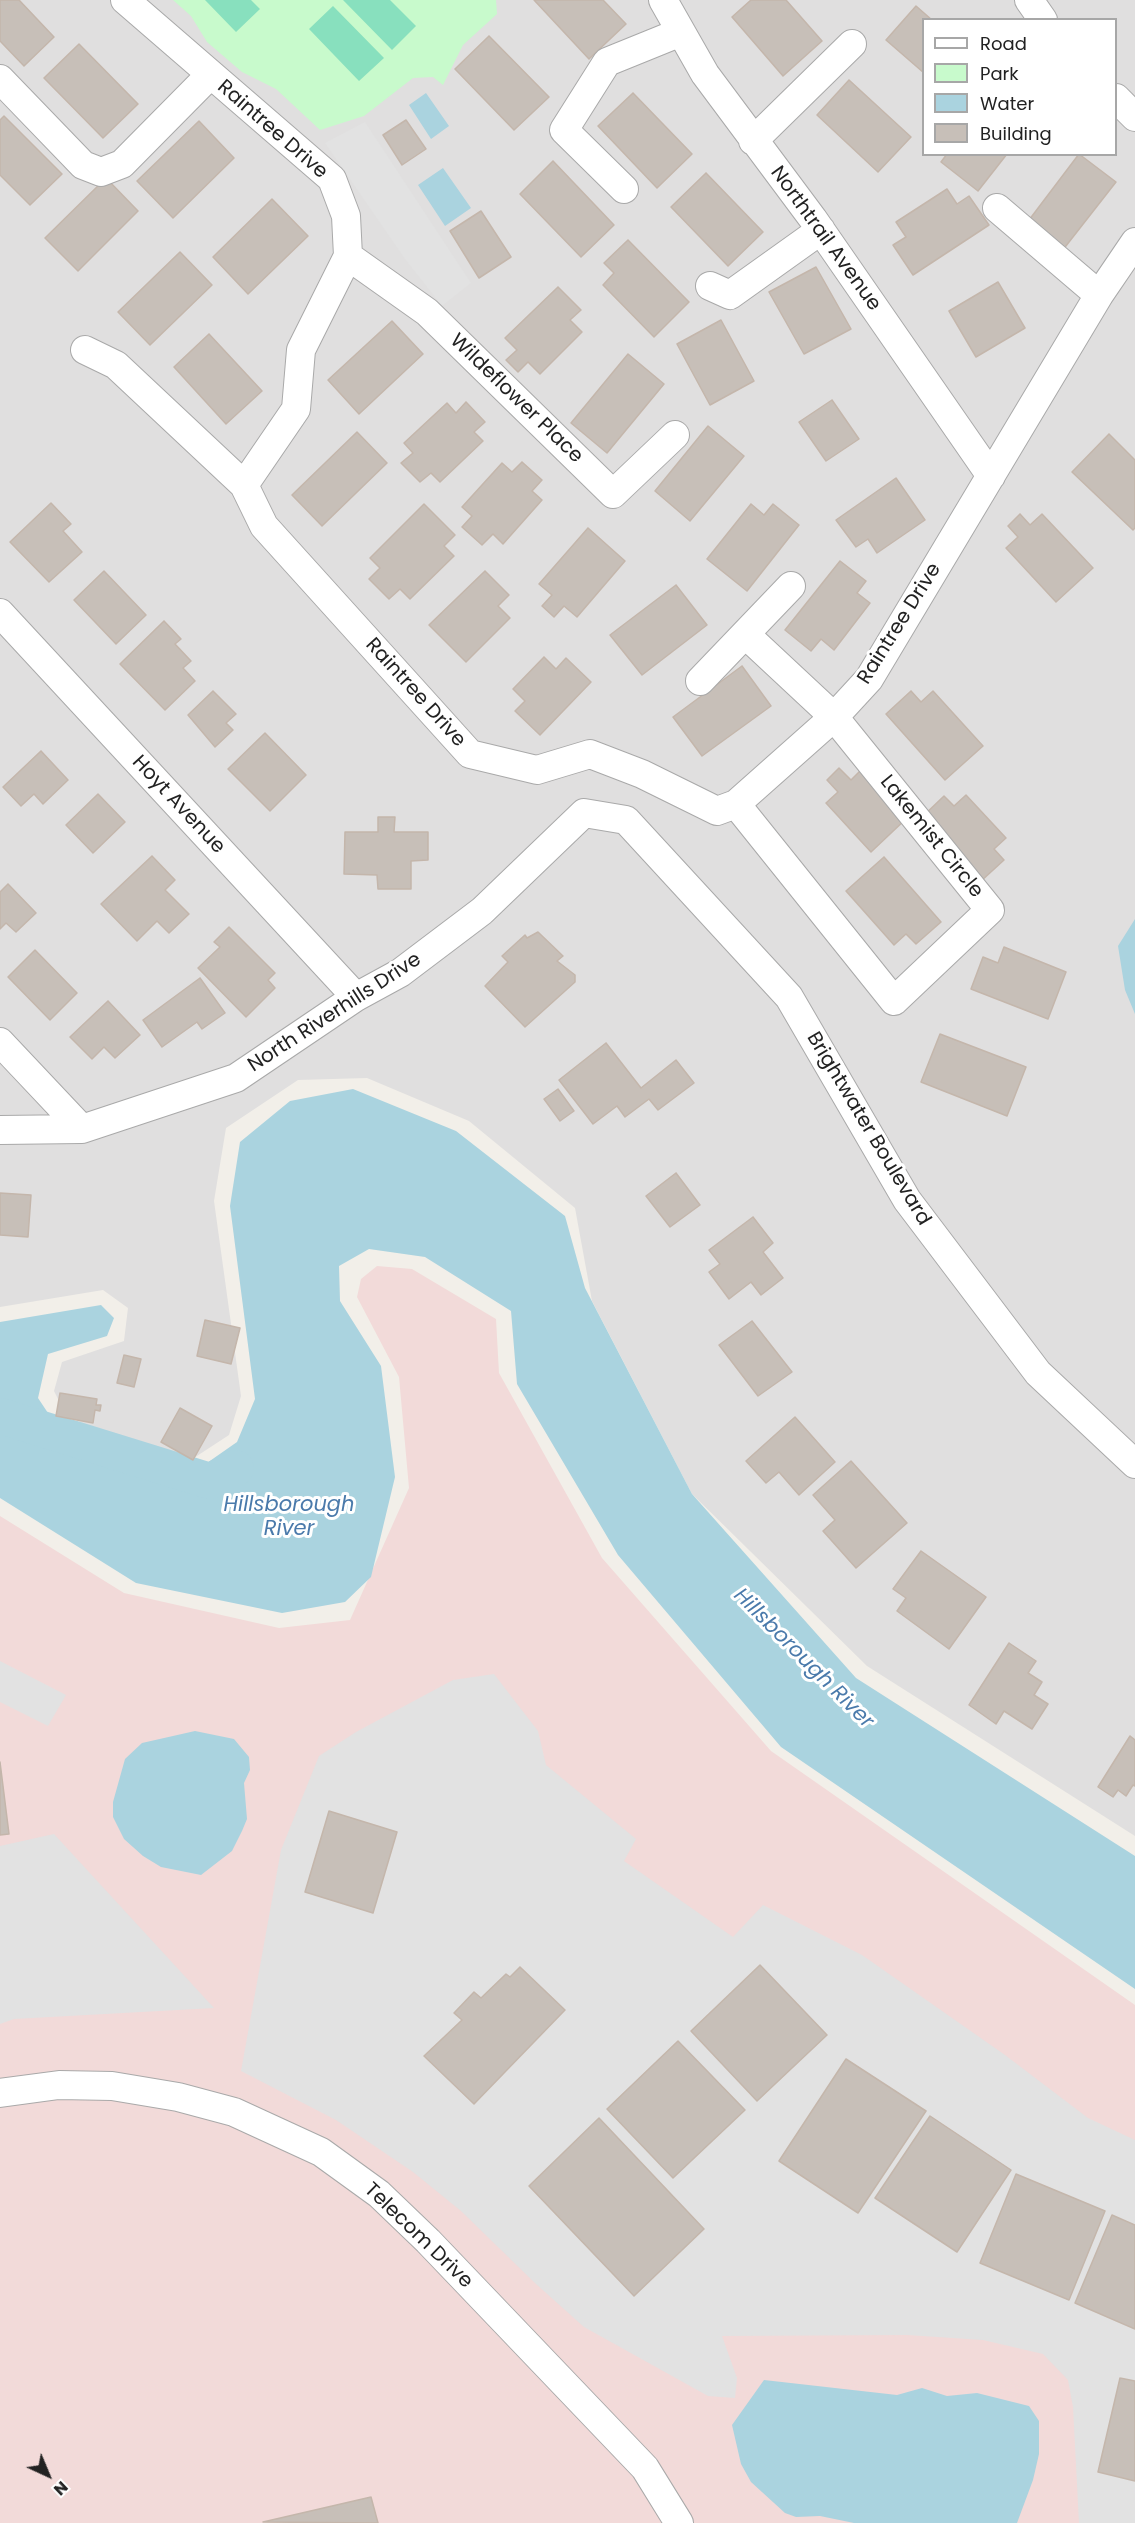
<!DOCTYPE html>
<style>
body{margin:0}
#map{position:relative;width:1135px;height:2523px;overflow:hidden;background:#f2efe9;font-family:Poppins,sans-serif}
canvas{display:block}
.legend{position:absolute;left:922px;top:18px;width:195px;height:138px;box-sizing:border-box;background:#fff;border:2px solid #a7a7a7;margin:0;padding:8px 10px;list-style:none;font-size:18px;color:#222}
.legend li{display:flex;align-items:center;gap:12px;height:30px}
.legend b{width:30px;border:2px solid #a7a7a7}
.north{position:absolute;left:18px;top:2445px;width:60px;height:60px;-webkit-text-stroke:4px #fff;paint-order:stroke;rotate:136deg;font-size:16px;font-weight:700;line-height:24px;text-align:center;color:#222}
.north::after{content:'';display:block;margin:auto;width:21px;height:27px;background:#222;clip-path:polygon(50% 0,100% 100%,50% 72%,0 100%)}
</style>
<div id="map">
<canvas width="1135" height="2523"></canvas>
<ul class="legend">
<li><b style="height:8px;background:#fff"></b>Road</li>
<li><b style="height:16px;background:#c8facc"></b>Park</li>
<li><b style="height:16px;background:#aad3df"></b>Water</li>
<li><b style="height:16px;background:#c7bfb8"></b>Building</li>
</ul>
<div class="north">N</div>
</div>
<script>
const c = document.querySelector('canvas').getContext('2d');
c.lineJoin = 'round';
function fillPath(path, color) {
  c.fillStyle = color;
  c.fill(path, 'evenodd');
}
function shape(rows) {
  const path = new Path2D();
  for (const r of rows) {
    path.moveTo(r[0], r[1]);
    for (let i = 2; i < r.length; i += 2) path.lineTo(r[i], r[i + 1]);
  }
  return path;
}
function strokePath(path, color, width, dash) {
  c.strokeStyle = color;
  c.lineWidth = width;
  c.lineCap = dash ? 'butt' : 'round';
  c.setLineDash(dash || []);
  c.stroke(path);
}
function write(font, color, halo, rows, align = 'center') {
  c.font = font + ' Poppins,sans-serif';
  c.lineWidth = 6;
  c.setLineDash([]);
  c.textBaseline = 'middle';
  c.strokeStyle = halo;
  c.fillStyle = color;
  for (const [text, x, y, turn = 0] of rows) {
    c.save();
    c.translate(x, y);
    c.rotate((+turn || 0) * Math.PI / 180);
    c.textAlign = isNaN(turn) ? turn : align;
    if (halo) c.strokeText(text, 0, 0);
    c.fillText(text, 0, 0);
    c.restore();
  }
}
fillPath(shape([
 [0,0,1135,0,1135,1836,867,1666,692,1494,592,1301,575,1208,469,1121,367,1078,298,1080,226,1128,214,1201,241,1396,229,1435,174,1471,66,1415,54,1391,62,1362,124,1341,128,1308,103,1290,0,1307],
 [924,20,1116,20,1116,154,924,154]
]), '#e0dfdf');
fillPath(shape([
 [377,1266,412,1269,496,1319,499,1373,602,1558,771,1751,1135,2005,1135,2523,0,2523,0,1516,124,1593,279,1628,350,1620,409,1488,399,1377,357,1297,361,1279]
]), '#f2dad9');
fillPath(shape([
 [173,0,496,0,497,14,463,45,443,85,433,77,413,78,364,116,320,130,276,89,242,72,207,42,191,16]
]), '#c8facc');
fillPath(shape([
 [205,0,251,0,260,9,236,32],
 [343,0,390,0,416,26,392,50],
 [333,6,384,58,359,81,309,29]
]), '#88e0be');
fillPath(shape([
 [365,122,471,283,442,306,405,259,325,143],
 [0,1661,66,1695,48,1726,0,1702],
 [494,1674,538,1731,546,1765,636,1839,624,1861,733,1937,763,1905,862,1955,1005,2055,1088,2118,1135,2140,1135,2523,1079,2523,1073,2407,1068,2380,1043,2354,983,2340,907,2335,722,2336,737,2378,735,2398,708,2396,584,2327,536,2284,461,2211,413,2172,336,2120,241,2071,281,1850,319,1756,356,1732,453,1680],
 [54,1834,214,2008,14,2019,0,2024,0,1846]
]), '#e2e2e2');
fillPath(shape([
 [426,93,449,126,431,139,409,105],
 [443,168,471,208,445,226,418,185],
 [1135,919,1135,1014,1125,990,1118,946],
 [353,1089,456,1131,565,1216,585,1288,692,1494,856,1678,1135,1856,1135,1989,781,1747,618,1555,517,1384,511,1311,425,1257,369,1249,339,1266,340,1301,381,1366,395,1477,371,1577,345,1602,282,1613,136,1583,0,1498,0,1322,101,1305,114,1318,107,1336,48,1354,38,1398,58,1428,174,1486,237,1442,255,1399,230,1206,240,1142,290,1101],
 [195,1731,234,1739,249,1757,250,1770,244,1783,247,1819,242,1831,232,1851,201,1875,161,1867,143,1856,124,1839,113,1817,113,1802,125,1759,142,1743],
 [764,2380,897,2395,922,2388,947,2396,977,2393,1029,2406,1039,2421,1039,2454,1033,2480,1017,2523,854,2523,820,2516,796,2517,785,2513,751,2482,741,2464,732,2425]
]), '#aad3df');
strokePath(shape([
 [0,1416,210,1481,236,1468]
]), '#aad3df', 36);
const building = shape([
 [0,0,19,0,54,37,24,66,0,41,0,0],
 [534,0,603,0,626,24,589,59,534,0],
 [751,0,786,0,822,41,783,76,732,17,751,0],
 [916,6,932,20,924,20,924,73,886,40,916,6],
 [489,36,549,97,514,130,455,69,489,36],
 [79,44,138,104,103,138,44,78,79,44],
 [849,80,911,137,878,172,817,115,849,80],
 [633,93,692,154,657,188,598,126,633,93],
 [4,116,62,174,30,205,0,175,0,120,4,116],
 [406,120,426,149,402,165,383,135,406,120],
 [199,121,234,158,173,218,137,181,199,121],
 [947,154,1007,154,978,191,941,162,947,154],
 [1079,154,1116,182,1062,251,1026,224,1079,154],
 [553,161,614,225,581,257,520,194,553,161],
 [706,173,763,232,728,266,671,207,706,173],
 [106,178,138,211,78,271,45,238,106,178],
 [947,189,957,204,969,196,989,225,913,275,893,245,906,237,896,222,947,189],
 [272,199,308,236,248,294,213,257,272,199],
 [481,211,511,257,479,278,450,231,481,211],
 [628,240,689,302,654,337,603,285,614,273,604,263,628,240],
 [180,252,212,285,150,345,118,312,180,252],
 [816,267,851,329,804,354,769,292,816,267],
 [998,282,1025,328,976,357,949,311,998,282],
 [558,287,581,310,570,320,582,332,540,374,528,362,518,372,506,360,517,350,505,338,558,287],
 [721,320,754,381,710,405,677,344,721,320],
 [392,321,423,354,359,414,328,380,392,321],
 [209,334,262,391,226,424,174,367,209,334],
 [628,354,664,384,607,453,571,423,628,354],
 [832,400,859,439,826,461,799,422,832,400],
 [466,402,485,422,474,432,483,441,440,482,431,473,420,482,401,463,413,453,404,443,447,403,456,413,466,402],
 [708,426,744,456,690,521,655,491,708,426],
 [357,432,387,463,322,526,292,495,357,432],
 [1109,434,1135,460,1135,528,1133,530,1072,472,1109,434],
 [522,462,542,480,532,491,542,500,503,544,493,534,482,545,462,527,472,516,462,507,502,463,512,472,522,462],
 [896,478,925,520,877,553,868,539,856,547,836,520,896,478],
 [51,503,71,524,63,531,82,552,49,582,10,542,51,503],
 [424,504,455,535,444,546,454,556,410,599,400,589,389,599,369,579,380,568,370,558,424,504],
 [751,504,764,515,773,504,799,525,747,591,707,559,751,504],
 [1020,514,1030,525,1042,514,1093,568,1056,602,1006,548,1018,537,1008,526,1020,514],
 [588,528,625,561,577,617,564,606,554,617,542,606,552,595,539,584,588,528],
 [840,561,866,581,857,593,870,603,834,650,821,639,811,651,785,630,840,561],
 [104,571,146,615,116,644,74,600,104,571],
 [485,571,509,595,498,606,510,618,466,662,429,625,485,571],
 [676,585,707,625,642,675,610,635,676,585],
 [164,621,181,639,175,644,191,661,183,668,195,681,165,710,120,664,164,621],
 [544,657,556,669,566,658,591,682,540,735,515,711,525,701,513,689,544,657],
 [742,666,771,706,702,756,673,717,742,666],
 [213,691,236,714,226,723,233,730,215,747,188,715,213,691],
 [911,691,921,702,933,691,983,746,945,780,886,714,911,691],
 [265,733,306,775,270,811,228,769,265,733],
 [41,751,68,780,43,804,34,794,21,806,3,787,41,751],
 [839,768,851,780,863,768,908,817,871,852,826,803,838,792,827,780,839,768],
 [98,794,125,822,93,853,66,825,98,794],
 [966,795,1006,838,994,849,1004,860,980,882,920,819,944,796,954,806,966,795],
 [378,817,395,817,394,832,428,832,428,860,411,861,411,889,378,889,377,875,344,874,345,832,378,832,378,817],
 [152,856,175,880,165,890,189,914,169,933,157,921,137,941,101,904,152,856],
 [884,857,941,922,916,944,906,934,894,945,846,891,884,857],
 [8,884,36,913,16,932,6,923,0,929,0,892,8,884],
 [229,927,275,973,268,980,275,988,246,1017,198,968,220,947,214,942,229,927],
 [538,932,563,956,557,961,575,975,575,982,525,1027,485,986,508,962,502,956,525,935,527,938,538,932],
 [1004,947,1066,972,1048,1019,971,989,983,957,998,963,1004,947],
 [35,950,77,993,50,1020,8,977,35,950],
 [200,978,225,1013,202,1029,197,1022,162,1047,143,1020,200,978],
 [108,1001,140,1035,115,1058,104,1047,92,1059,70,1037,108,1001],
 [940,1034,1026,1067,1007,1116,921,1082,940,1034],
 [606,1043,641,1088,676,1060,694,1083,658,1110,649,1099,625,1117,617,1106,593,1124,559,1080,606,1043],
 [558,1089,574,1111,560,1121,544,1099,558,1089],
 [676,1173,700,1205,670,1227,646,1196,676,1173],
 [0,1193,31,1195,28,1237,0,1235,0,1193],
 [753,1217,773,1243,763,1252,783,1278,761,1295,751,1282,729,1299,709,1272,720,1264,709,1250,753,1217],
 [205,1320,240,1328,231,1364,197,1356,205,1320],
 [752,1321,792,1372,758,1396,719,1345,752,1321],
 [124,1355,141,1359,134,1387,117,1383,124,1355],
 [60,1393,97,1399,96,1405,101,1405,100,1411,95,1410,93,1423,56,1416,60,1393],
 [180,1408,212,1426,193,1460,161,1442,180,1408],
 [795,1417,835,1462,799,1495,779,1472,766,1483,746,1461,795,1417],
 [851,1461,907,1523,856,1568,823,1531,835,1520,813,1495,851,1461],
 [921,1551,986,1597,949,1649,897,1611,906,1598,893,1589,921,1551],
 [1009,1643,1036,1661,1028,1673,1042,1682,1034,1695,1048,1704,1032,1729,1004,1711,996,1724,969,1705,1009,1643],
 [1130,1736,1135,1740,1135,1786,1133,1785,1126,1796,1118,1790,1113,1797,1098,1787,1130,1736],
 [0,1762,9,1834,0,1835,0,1762],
 [329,1811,397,1832,373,1913,305,1892,329,1811],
 [760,1965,827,2035,757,2101,691,2031,760,1965],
 [520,1967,565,2010,474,2104,424,2056,462,2020,454,2013,474,1992,481,1998,506,1974,510,1977,520,1967],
 [678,2041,745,2110,673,2178,607,2109,678,2041],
 [846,2059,926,2111,858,2213,779,2161,846,2059],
 [930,2116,1011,2170,957,2252,875,2198,930,2116],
 [599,2118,704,2229,634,2296,529,2186,599,2118],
 [1016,2174,1105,2211,1069,2300,980,2263,1016,2174],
 [1112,2215,1135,2225,1135,2329,1075,2303,1112,2215],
 [1120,2378,1135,2381,1135,2481,1098,2472,1120,2378],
 [371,2497,378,2523,263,2522,371,2497]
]);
fillPath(building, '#c7bfb8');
strokePath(building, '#c4b6ab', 1.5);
const minor = shape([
 [125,0,332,179,346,216,348,256,301,350,296,409,244,485,264,526,470,754,537,770,590,754,642,774,717,811,736,804,834,717,869,679,1099,295,1135,242],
 [663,0,705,74,813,219,991,476],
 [1029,0,1043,20],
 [0,79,83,165,101,172,122,164,210,75],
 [1116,98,1135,117],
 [753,141,852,44],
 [624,189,564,130,607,62,681,32],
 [997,208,1099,295],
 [348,256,427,312,613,494,675,435],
 [710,286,730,295,821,230],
 [85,350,116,365,244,485],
 [0,613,356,997],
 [700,681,791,586],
 [736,804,894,1001,990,910,834,717,745,634],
 [0,1042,82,1129],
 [0,1130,82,1129,236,1078,356,997,400,973,482,911,584,813,626,820,789,997,907,1200,1038,1373,1135,1464],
 [0,2093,59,2085,112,2086,178,2097,234,2112,321,2152,379,2194,428,2241,645,2468,679,2523]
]);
strokePath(minor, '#a9a9a9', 30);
strokePath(minor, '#fff', 28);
write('20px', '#222', '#fff', [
 ["Raintree Drive",272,130,41],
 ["Northtrail Avenue",825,239,54],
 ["Wildeflower Place",516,399,44],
 ["Raintree Drive",900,624,-58],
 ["Raintree Drive",415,693,48],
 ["Hoyt Avenue",178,805,47],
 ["Lakemist Circle",931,837,51],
 ["North Riverhills Drive",335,1013,-33],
 ["Brightwater Boulevard",868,1129,59],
 ["Telecom Drive",418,2236,44]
]);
write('italic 21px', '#4a7aab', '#fff', [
 ["Hillsborough",289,1506],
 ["River",289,1530],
 ["Hillsborough River",803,1659,45]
]);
</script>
